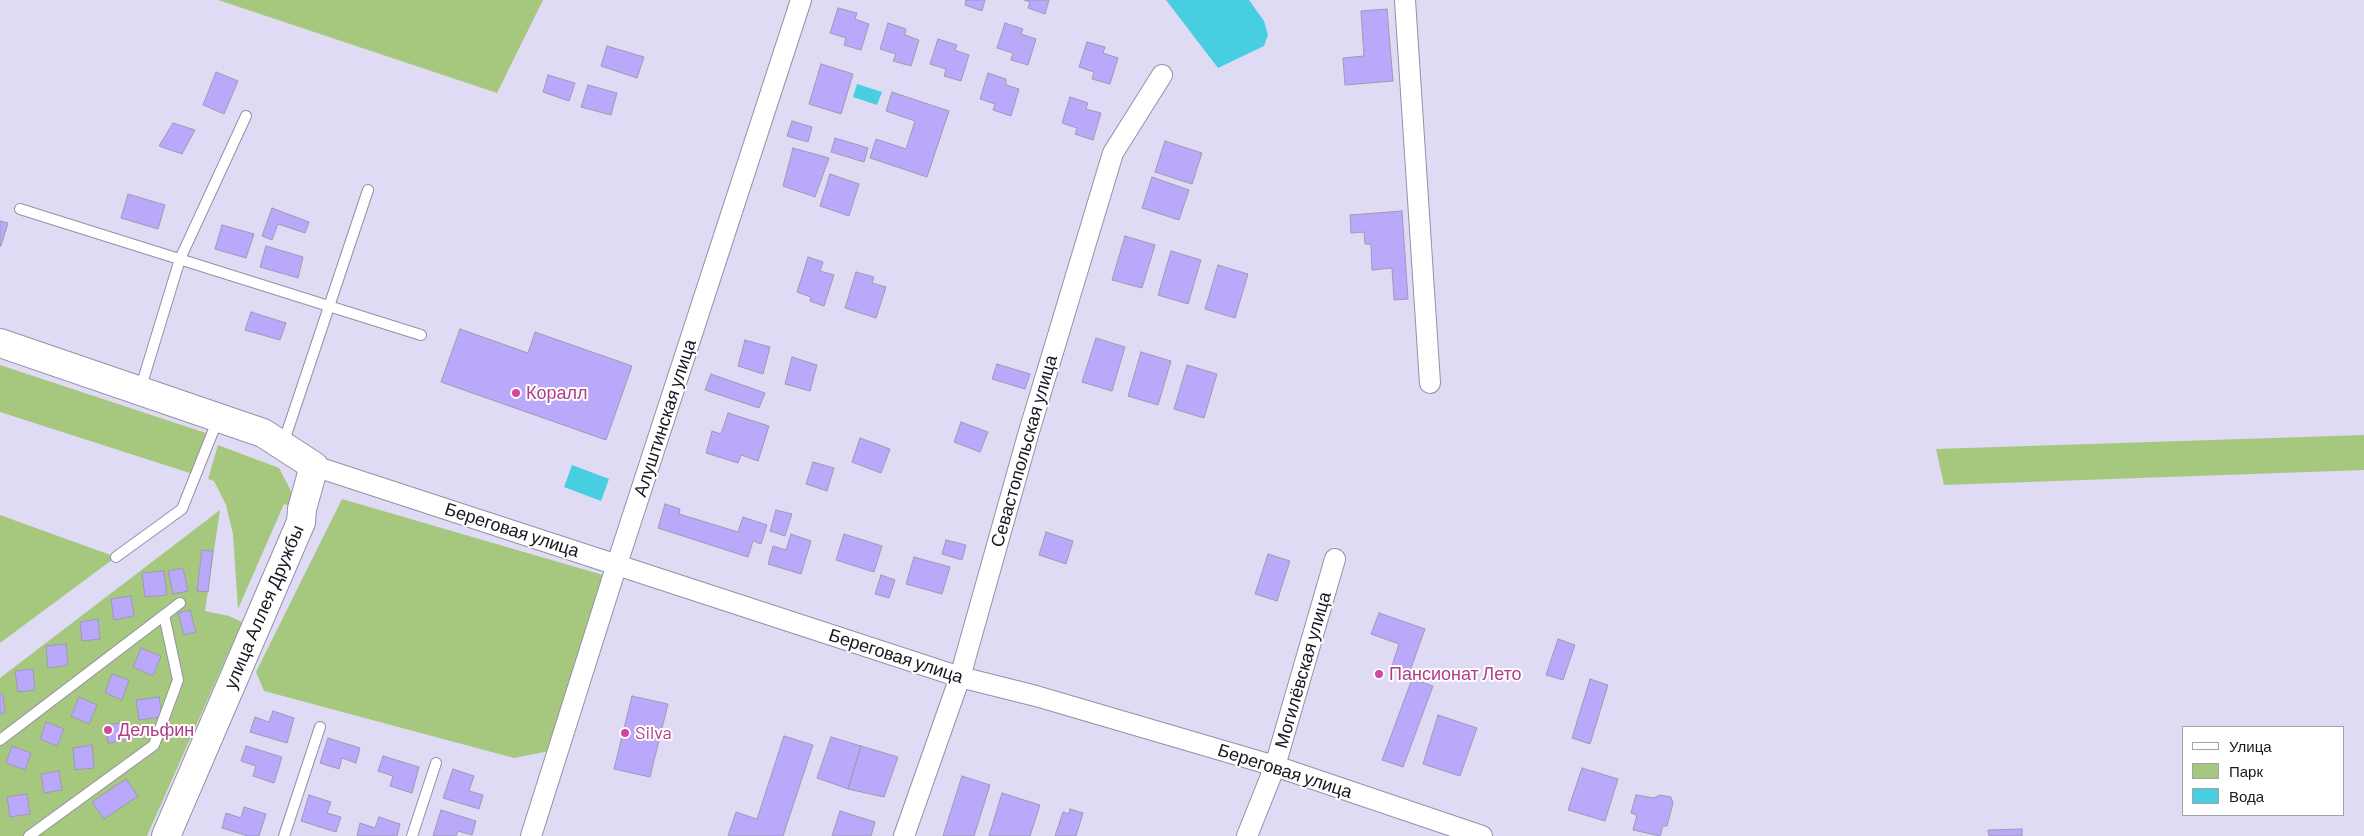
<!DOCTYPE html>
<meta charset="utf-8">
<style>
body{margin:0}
#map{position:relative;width:2364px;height:836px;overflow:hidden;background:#e0dbf5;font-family:Barlow,sans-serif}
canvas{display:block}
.legend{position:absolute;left:2182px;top:726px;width:162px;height:90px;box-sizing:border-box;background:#fff;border:1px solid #a3a2a6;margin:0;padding:6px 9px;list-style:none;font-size:15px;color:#191720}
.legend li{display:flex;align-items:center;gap:10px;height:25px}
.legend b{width:25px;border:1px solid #a3a2a6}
</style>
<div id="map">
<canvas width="2364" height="836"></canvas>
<ul class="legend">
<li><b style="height:6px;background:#fff"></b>Улица</li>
<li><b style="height:14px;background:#a6c87e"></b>Парк</li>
<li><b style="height:14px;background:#48cee1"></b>Вода</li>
</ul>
</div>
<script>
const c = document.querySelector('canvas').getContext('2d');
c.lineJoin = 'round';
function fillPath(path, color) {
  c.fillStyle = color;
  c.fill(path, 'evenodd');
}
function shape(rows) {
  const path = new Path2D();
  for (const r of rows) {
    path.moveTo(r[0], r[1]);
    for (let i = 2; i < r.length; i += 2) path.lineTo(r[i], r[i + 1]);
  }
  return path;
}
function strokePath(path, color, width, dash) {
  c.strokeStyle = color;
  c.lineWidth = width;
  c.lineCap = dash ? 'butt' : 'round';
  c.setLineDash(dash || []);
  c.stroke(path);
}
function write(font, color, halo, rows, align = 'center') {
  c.font = font + ' Barlow,sans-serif';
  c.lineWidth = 4;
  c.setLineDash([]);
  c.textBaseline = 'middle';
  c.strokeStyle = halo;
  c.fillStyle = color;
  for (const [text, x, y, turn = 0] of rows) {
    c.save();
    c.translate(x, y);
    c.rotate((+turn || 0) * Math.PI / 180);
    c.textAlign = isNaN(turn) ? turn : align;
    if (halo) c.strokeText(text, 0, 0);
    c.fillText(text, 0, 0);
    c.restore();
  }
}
fillPath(shape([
 [218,0,543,0,497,93],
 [0,365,212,435,196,475,0,412],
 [2364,435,2364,470,1944,485,1936,449],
 [218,445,279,468,290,489,294,507,284,504,238,609,233,534,226,505,214,481,208,479],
 [342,499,603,575,550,751,514,758,264,691,256,672],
 [220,510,205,611,229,616,242,622,147,836,0,836,0,678],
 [0,515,116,557,0,643]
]), '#a6c87e');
fillPath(shape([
 [1166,0,1249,0,1264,21,1268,35,1264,46,1218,68],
 [857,84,882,92,877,105,853,97],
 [572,465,609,479,601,501,564,487]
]), '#48cee1');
const building = shape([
 [966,0,985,0,982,11,965,5,966,0],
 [1024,0,1049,0,1045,14,1028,8,1030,2,1024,0],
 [838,8,857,13,855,19,869,24,861,50,844,45,846,38,830,33,838,8],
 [1387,9,1393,81,1345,85,1343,58,1364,56,1361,11,1387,9],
 [888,23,906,29,905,35,919,40,911,66,893,61,896,54,880,49,888,23],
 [1005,23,1023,29,1021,34,1036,39,1028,65,1011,60,1013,53,997,48,1005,23],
 [938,39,957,45,955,50,969,55,961,81,944,76,946,69,930,64,938,39],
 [1087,42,1105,47,1103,53,1118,58,1110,84,1092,79,1094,72,1079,67,1087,42],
 [607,46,644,57,637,78,601,66,607,46],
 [821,64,853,74,841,114,809,104,821,64],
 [216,72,238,81,224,114,203,105,216,72],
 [988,73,1006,79,1006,85,1019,89,1011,116,993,110,995,104,980,99,988,73],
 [548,75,575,83,569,101,543,92,548,75],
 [588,85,617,93,611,115,581,107,588,85],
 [892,92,949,111,927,177,870,158,876,139,906,149,915,121,886,111,892,92],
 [1070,97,1088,103,1086,109,1101,113,1093,140,1075,134,1077,128,1062,123,1070,97],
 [792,121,812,127,808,142,787,136,792,121],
 [173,123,195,130,182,154,159,146,173,123],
 [835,138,868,148,864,162,831,152,835,138],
 [1165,141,1202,153,1192,184,1155,172,1165,141],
 [793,148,829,158,815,197,783,186,793,148],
 [830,174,859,184,849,216,820,206,830,174],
 [1152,177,1189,190,1179,220,1142,208,1152,177],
 [128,194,165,205,158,229,121,218,128,194],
 [272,208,309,222,305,233,278,224,272,240,262,236,272,208],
 [1402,211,1408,299,1394,300,1392,268,1372,270,1371,244,1365,244,1364,232,1351,233,1350,215,1402,211],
 [0,221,8,223,1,246,0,246,0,221],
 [222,225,254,234,246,258,215,249,222,225],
 [1125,236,1155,245,1142,288,1112,280,1125,236],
 [266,246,303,257,298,278,260,267,266,246],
 [1171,251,1201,260,1188,304,1158,295,1171,251],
 [808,257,823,262,820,271,834,275,824,306,810,301,811,297,797,292,808,257],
 [1218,265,1248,274,1235,318,1205,309,1218,265],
 [856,272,874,277,872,283,886,287,876,318,845,308,856,272],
 [251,312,286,323,280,340,245,330,251,312],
 [460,329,528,353,535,332,632,366,606,440,441,382,460,329],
 [1096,338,1125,347,1112,391,1082,382,1096,338],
 [745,340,770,347,763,374,738,366,745,340],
 [1141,352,1171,361,1158,405,1128,396,1141,352],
 [792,357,817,365,810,391,785,384,792,357],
 [997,364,1030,374,1025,389,992,379,997,364],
 [1187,365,1217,374,1204,418,1174,409,1187,365],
 [711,374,765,393,759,408,705,390,711,374],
 [728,413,769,426,758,461,741,455,738,463,706,453,712,431,721,434,728,413],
 [961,422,988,432,980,452,954,442,961,422],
 [860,438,890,449,881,473,852,462,860,438],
 [813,462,834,468,827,491,806,484,813,462],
 [665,504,680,509,679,514,738,532,743,517,767,525,761,544,753,541,748,557,658,528,665,504],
 [776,510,792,514,785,536,770,531,776,510],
 [1046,532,1073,541,1066,564,1039,555,1046,532],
 [791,534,811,541,801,574,768,564,773,546,786,550,791,534],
 [844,534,882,546,874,572,836,560,844,534],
 [946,540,966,545,962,560,942,554,946,540],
 [202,550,213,551,208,592,197,591,202,550],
 [1268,554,1290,561,1277,601,1255,594,1268,554],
 [914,557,950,567,942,594,906,584,914,557],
 [183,568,188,591,173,594,168,571,183,568],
 [164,571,167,595,145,597,142,573,164,571],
 [881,575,895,580,889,598,875,594,881,575],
 [131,596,134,616,114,620,111,599,131,596],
 [190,610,196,632,184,635,178,613,190,610],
 [1379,613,1425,629,1410,671,1392,666,1399,644,1371,634,1379,613],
 [98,619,100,639,82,641,80,622,98,619],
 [1558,639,1575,645,1563,680,1546,675,1558,639],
 [66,644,68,665,48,668,46,646,66,644],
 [141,648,161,656,153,676,133,667,141,648],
 [33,669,35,690,18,692,15,671,33,669],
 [112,674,129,680,122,700,105,693,112,674],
 [1412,679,1433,686,1403,767,1382,760,1412,679],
 [1590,679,1608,685,1590,744,1572,738,1590,679],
 [0,694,3,694,5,713,0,714,0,694],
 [632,696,668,704,650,777,614,769,632,696],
 [79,697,97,705,89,724,71,716,79,697],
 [159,697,162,717,139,720,136,700,159,697],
 [273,711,294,718,287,743,250,732,255,717,269,722,273,711],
 [1438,715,1477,728,1460,776,1423,764,1438,715],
 [46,722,64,729,57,746,40,739,46,722],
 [126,722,128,740,108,743,106,725,126,722],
 [784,736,813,745,783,836,728,836,736,812,757,819,784,736],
 [831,737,861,746,848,789,817,778,831,737],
 [328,738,360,748,356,763,342,758,339,769,320,763,328,738],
 [92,745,94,768,75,770,73,748,92,745],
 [12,746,31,753,25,770,6,763,12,746],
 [246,746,282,757,274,783,253,776,256,766,241,761,246,746],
 [861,746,898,757,884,797,848,789,861,746],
 [383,756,419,767,412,793,390,786,393,776,378,771,383,756],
 [1582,768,1618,779,1605,821,1568,810,1582,768],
 [453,769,474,776,469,791,483,795,479,809,443,798,453,769],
 [59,771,62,790,44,793,41,774,59,771],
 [962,776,990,785,974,836,943,836,962,776],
 [126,779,138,796,104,819,92,802,126,779],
 [1002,793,1040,805,1030,836,989,836,1002,793],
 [27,794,30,814,10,817,7,797,27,794],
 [309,795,331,802,327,813,341,817,336,832,301,821,309,795],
 [1636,795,1654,798,1660,795,1671,797,1673,803,1667,826,1663,826,1660,836,1633,830,1637,815,1631,813,1636,795],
 [244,807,266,814,259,836,248,836,222,828,226,813,241,818,244,807],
 [1070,809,1083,813,1076,836,1055,836,1063,812,1069,814,1070,809],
 [441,810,476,821,472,835,458,831,456,836,433,836,441,810],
 [840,811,875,822,871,836,832,836,840,811],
 [379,817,400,824,397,836,357,836,360,823,375,828,379,817],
 [2022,829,2022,836,1989,836,1988,830,2022,829]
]);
fillPath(building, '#baa8fa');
strokePath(building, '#9e9ab2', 1);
const service = shape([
 [20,209,421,335],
 [140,390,180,259,246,116],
 [283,444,368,190],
 [116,557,182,509,218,419],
 [0,740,180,603],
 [29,836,154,745,178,680,164,615],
 [284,836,320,727],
 [412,836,436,763]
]);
const minor = shape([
 [1405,0,1430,383],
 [314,466,960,677,1036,696,1275,766,1482,836],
 [531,836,617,564,801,0],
 [904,836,960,677,1028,435,1113,153,1162,75],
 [1247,836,1275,766,1335,559]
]);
const secondary = shape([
 [0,343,263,433,314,466,302,509,301,522,166,836]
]);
strokePath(service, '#9490a7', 12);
strokePath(minor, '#9490a7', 22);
strokePath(secondary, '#9490a7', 30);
strokePath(service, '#fff', 10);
strokePath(minor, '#fff', 20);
strokePath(secondary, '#fff', 28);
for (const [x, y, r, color] of [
 [516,393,5,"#d1479c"],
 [1379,674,5,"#d1479c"],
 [108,730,5,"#d1479c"],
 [625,733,5,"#d1479c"]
]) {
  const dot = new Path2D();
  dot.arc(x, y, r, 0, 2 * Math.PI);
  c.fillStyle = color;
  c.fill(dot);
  strokePath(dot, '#fff', 2);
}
write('18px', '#b23c85', '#fff', [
 ["Коралл",526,393],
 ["Пансионат Лето",1389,674],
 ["Дельфин",118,730],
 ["Silva",635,733]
], 'left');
write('18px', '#191720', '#fff', [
 ["Алуштинская улица",665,418,-72],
 ["Севастопольская улица",1024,451,-74],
 ["Береговая улица",512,530,18],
 ["улица Аллея Дружбы",264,607,-67],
 ["Береговая улица",896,656,18],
 ["Могилёвская улица",1303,670,-74],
 ["Береговая улица",1285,771,18]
]);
</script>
